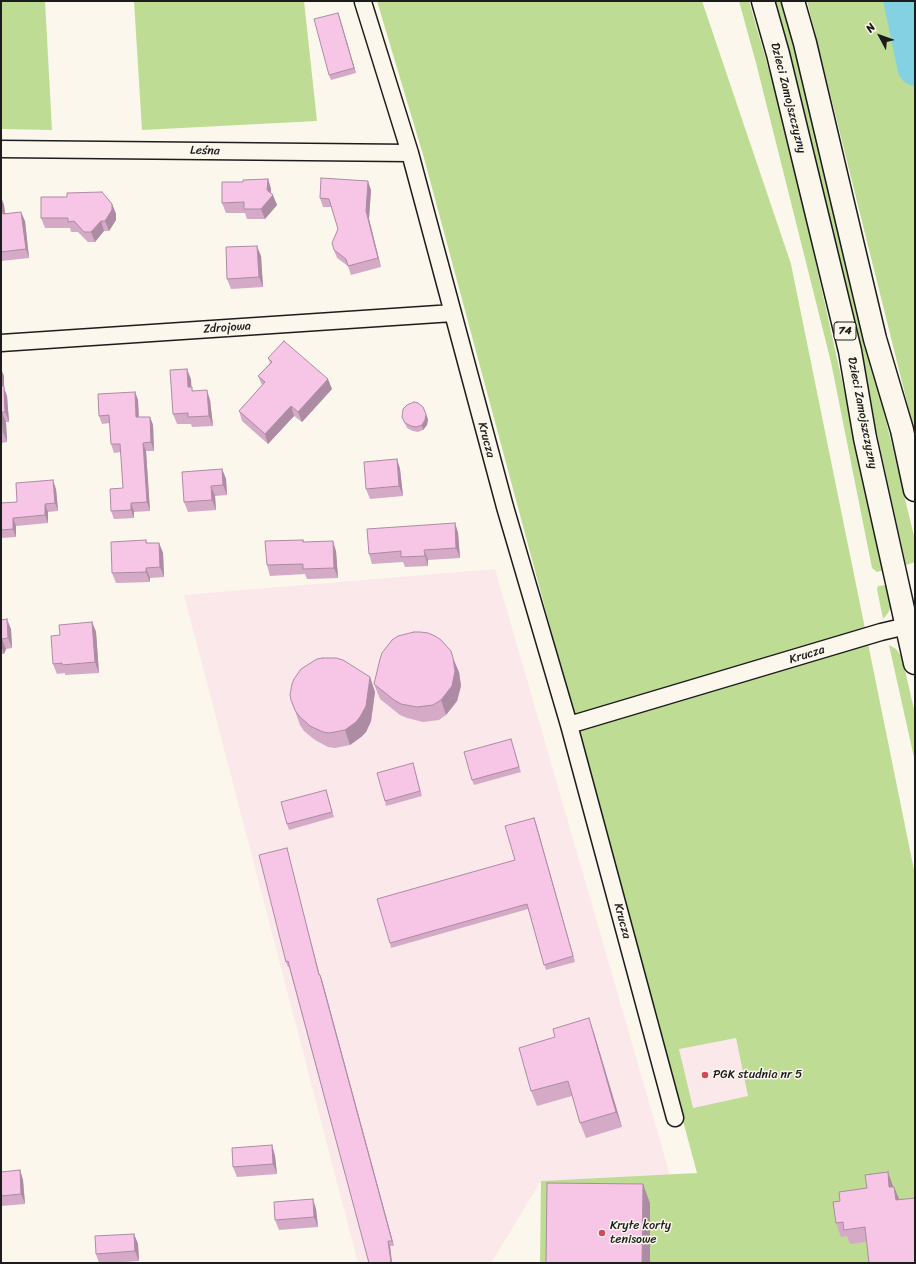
<!DOCTYPE html>
<meta charset="utf-8">
<style>
body{margin:0}
#map{position:relative;width:916px;height:1264px;overflow:hidden;background:#fbf7ec;font-family:Sriracha,sans-serif}
canvas{display:block}
.frame{position:absolute;inset:0;border:2px solid #1c1c1c;pointer-events:none}
.north{position:absolute;left:860px;top:16px;width:40px;height:40px;-webkit-text-stroke:3px #fbf7ec;paint-order:stroke;rotate:311deg;font-size:11px;font-weight:700;line-height:16px;text-align:center;color:#1c1c1c}
.north::after{content:'';display:block;margin:auto;width:14px;height:18px;background:#1c1c1c;clip-path:polygon(50% 0,100% 100%,50% 72%,0 100%)}
</style>
<div id="map">
<canvas width="916" height="1264"></canvas>
<div class="frame"></div>
<div class="north">N</div>
</div>
<script>
const c = document.querySelector('canvas').getContext('2d');
c.lineJoin = 'round';
function fillPath(path, color) {
  c.fillStyle = color;
  c.fill(path, 'evenodd');
}
function shape(rows) {
  const path = new Path2D();
  for (const r of rows) {
    path.moveTo(r[0], r[1]);
    for (let i = 2; i < r.length; i += 2) path.lineTo(r[i], r[i + 1]);
  }
  return path;
}
function strokePath(path, color, width, dash) {
  c.strokeStyle = color;
  c.lineWidth = width;
  c.lineCap = dash ? 'butt' : 'round';
  c.setLineDash(dash || []);
  c.stroke(path);
}
function write(font, color, halo, rows, align = 'center') {
  c.font = font + ' Sriracha,sans-serif';
  c.lineWidth = 3;
  c.setLineDash([]);
  c.textBaseline = 'middle';
  c.strokeStyle = halo;
  c.fillStyle = color;
  for (const [text, x, y, turn = 0] of rows) {
    c.save();
    c.translate(x, y);
    c.rotate((+turn || 0) * Math.PI / 180);
    c.textAlign = isNaN(turn) ? turn : align;
    if (halo) c.strokeText(text, 0, 0);
    c.fillText(text, 0, 0);
    c.restore();
  }
}
fillPath(shape([
 [495,569,670,1175,541,1181,491,1263,358,1263,184,595],
 [736,1038,748,1096,692,1108,679,1048]
]), '#fae8ea');
fillPath(shape([
 [1,1,45,1,52,130,1,129],
 [134,1,304,1,317,121,142,130],
 [377,1,702,1,791,264,915,875,915,1263,540,1263,541,1181,697,1173,424,158],
 [736,1038,748,1096,693,1108,679,1049],
 [739,1,749,1,786,129,884,570,877,572,872,568,831,362,756,63],
 [774,1,781,1,790,31,856,311,879,392,915,540,915,562,906,565,874,420,860,351,836,248,818,171],
 [807,1,915,1,915,434,826,77],
 [887,585,891,606,888,613,883,619,877,589,878,586],
 [889,645,896,649,902,657,915,714,915,762]
]), '#bedc94');
strokePath(shape([
 [901,1,915,68]
]), '#84d1e3', 35);
const minor = shape([
 [363,2,410,153,505,507,569,725,675,1118],
 [1,149,410,153],
 [1,343,453,313],
 [569,725,881,632,915,624]
]);
const primary = shape([
 [763,1,778,54,850,351,865,438,915,663],
 [793,1,805,43,875,339,902,430,915,490]
]);
strokePath(minor, '#1c1c1c', 19);
strokePath(primary, '#1c1c1c', 25);
strokePath(minor, '#fbf7ec', 16);
strokePath(primary, '#fbf7ec', 22);
fillPath(shape([
 [338,13,356,73,331,80,329,75],
 [268,179,271,189,271,193,277,205,265,219,247,219,245,213,226,213,222,203,243,182],
 [371,190,369,219,381,267,351,275,348,266,337,258,334,250,338,229,331,207,323,207,320,198],
 [1,197,4,205,5,213,25,221,29,258,1,261],
 [112,204,116,214,116,220,109,231,104,231,95,242,88,242,78,232,71,232,70,228,45,228,41,218],
 [261,256,263,287,231,289,227,279],
 [268,358,332,389,302,422,294,416,268,444,242,421,239,411,262,385,258,376,270,363],
 [1,369,4,376,4,388,7,396,9,422,6,422,7,442,1,443],
 [191,379,191,387,193,391,210,400,213,426,192,427,191,424,177,424,173,414],
 [135,392,138,400,139,417,150,417,153,425,154,451,146,451,150,511,134,512,134,518,114,519,111,511,123,488,121,452,114,453,111,444,110,423,102,424,99,416],
 [402,417,428,419,427,425,423,430,418,432,413,431,407,428],
 [397,459,400,469,403,496,370,499,366,489],
 [222,469,226,479,227,495,215,496,216,510,188,512,184,502],
 [56,489,58,511,48,512,48,523,16,526,16,537,1,538,1,503,17,502],
 [455,523,458,533,460,558,428,560,428,566,405,567,403,562,372,564,369,554],
 [146,540,147,543,159,543,163,553,164,577,150,578,150,582,116,583,112,573],
 [303,540,304,542,336,551,338,578,307,579,305,574,270,576,267,565],
 [1,620,11,629,12,648,6,649,4,654,1,654],
 [92,622,96,632,99,673,65,675,65,673,57,674,53,664,60,635],
 [459,672,461,686,457,701,446,715,439,720,423,722,407,718,400,715,380,699,374,684],
 [370,677,375,692,371,721,366,732,361,737,350,745,335,748,328,747,315,740,304,731,300,725,291,700],
 [512,744,521,772,474,785,472,780],
 [413,763,422,796,386,806,385,801],
 [326,790,334,817,289,830,287,824],
 [534,818,575,962,546,970,528,909,391,948,390,943,515,860],
 [287,848,288,854,319,975,322,980,394,1246,390,1246,392,1263,369,1263,289,967,288,967,286,962],
 [594,1033,622,1127,586,1138,580,1123,572,1096,537,1106,531,1091],
 [272,1145,275,1156,277,1174,237,1177,233,1167],
 [20,1170,23,1180,25,1204,1,1206,1,1172],
 [893,1187,894,1187,899,1200,866,1242,850,1244,847,1236,841,1237,836,1223,840,1201],
 [316,1209,318,1227,279,1230,275,1220],
 [134,1234,138,1244,139,1261,111,1263,99,1263,96,1254]
]), '#d4aac7');
fillPath(shape([
 [338,13,340,18,356,73,354,68],
 [268,179,271,189,271,197,273,195,277,205,265,219,261,209,267,190],
 [368,181,371,190,369,219,381,267,378,258,366,211],
 [1,197,4,205,6,223,3,214],
 [112,204,116,214,116,220,109,231,105,221],
 [21,212,25,221,29,258,26,249],
 [101,221,104,231,95,242,91,232],
 [257,246,261,256,263,287,259,277],
 [1,369,4,376,4,388,7,396,9,422,5,412,1,386],
 [187,369,191,379,192,397,188,387],
 [328,379,332,389,302,422,298,412],
 [207,390,210,400,213,426,209,416],
 [135,392,138,400,139,426,136,417],
 [291,406,294,416,268,444,265,434],
 [2,412,6,422,7,442,3,432],
 [426,414,428,419,427,425,423,430,422,425],
 [150,417,153,425,154,451,151,442],
 [143,443,146,451,150,511,147,502],
 [397,459,400,469,403,496,399,486],
 [222,469,226,479,227,495,223,485],
 [53,480,56,489,58,511,55,503],
 [211,486,215,496,216,510,212,500],
 [131,503,134,512,134,518,131,510],
 [45,504,48,512,48,523,45,515],
 [13,518,16,526,16,537,13,529],
 [455,523,458,533,460,558,456,548],
 [333,541,336,551,338,578,334,568],
 [159,543,163,553,164,577,160,567],
 [424,550,428,560,428,566,425,556],
 [146,568,150,578,150,582,146,572],
 [7,619,11,629,12,648,8,638],
 [92,622,96,632,99,673,95,662],
 [2,639,6,649,4,654,1,646,1,641],
 [453,658,459,672,461,686,457,701,446,715,441,700],
 [370,677,375,692,371,721,366,732,361,737,350,745,345,730],
 [534,818,536,823,575,962,573,956],
 [287,848,288,854,321,980,319,975],
 [320,975,322,980,394,1246,392,1241],
 [589,1018,594,1033,622,1127,616,1112],
 [272,1145,275,1156,277,1174,273,1164],
 [20,1170,23,1180,25,1204,21,1194],
 [888,1172,893,1186,894,1202,889,1187],
 [643,1184,650,1203,650,1263,642,1263],
 [894,1187,900,1201,896,1200],
 [313,1199,316,1209,318,1227,314,1217],
 [134,1234,138,1244,139,1261,135,1251],
 [388,1241,390,1246,392,1263,391,1263,391,1262]
]), '#ad8ba2');
const building = shape([
 [338,13,354,68,329,75,314,19,338,13],
 [321,178,368,181,366,211,378,258,348,266,346,259,334,250,332,243,338,229,329,199,320,198,321,178],
 [268,179,267,190,273,195,261,209,244,209,244,202,222,203,222,182,243,182,243,180,268,179],
 [102,192,112,204,112,210,105,221,101,221,91,232,84,232,74,221,68,222,68,218,41,218,41,197,67,197,67,193,102,192],
 [1,200,3,214,21,212,26,249,1,252,1,200],
 [257,246,259,277,227,279,226,247,257,246],
 [284,341,328,379,298,412,291,406,265,434,239,411,265,382,258,376,272,362,268,358,284,341],
 [187,369,188,387,192,387,192,391,207,390,209,416,188,417,188,413,173,414,170,370,187,369],
 [1,381,1,386,4,386,5,412,2,412,3,432,1,432,1,381],
 [135,392,136,417,150,417,151,442,143,443,147,502,131,503,131,510,111,511,110,489,123,488,120,444,111,444,109,415,99,416,98,394,135,392],
 [414,402,418,403,423,407,426,414,425,420,422,425,416,427,411,426,405,423,402,417,403,409,407,405,414,402],
 [397,459,399,486,366,489,364,462,397,459],
 [222,469,223,485,211,486,212,500,184,502,182,472,222,469],
 [53,480,55,503,45,504,45,515,13,518,13,529,1,530,1,503,17,502,16,483,53,480],
 [455,523,456,548,424,550,425,556,401,557,401,551,369,554,367,529,455,523],
 [146,540,146,543,159,543,160,567,146,568,146,572,112,573,111,542,146,540],
 [303,540,303,542,333,541,334,568,303,569,303,564,267,565,265,541,303,540],
 [7,619,8,638,2,639,1,641,1,620,7,619],
 [92,622,95,662,62,665,62,663,53,664,51,636,60,635,59,625,92,622],
 [414,632,420,632,428,633,435,636,441,640,451,651,453,658,455,671,452,686,441,700,433,705,417,707,401,704,394,700,374,684,380,659,382,653,392,640,398,636,414,632],
 [323,658,336,658,343,660,370,677,366,706,360,717,356,722,345,730,329,733,323,732,310,726,299,716,295,710,291,700,290,695,292,684,294,679,301,669,317,659,323,658],
 [511,739,519,767,472,780,464,752,511,739],
 [413,763,420,791,385,801,377,773,413,763],
 [326,790,332,812,287,824,281,802,326,790],
 [534,818,573,956,544,965,527,904,390,943,377,899,515,860,505,826,534,818],
 [287,848,319,975,320,975,392,1241,388,1241,391,1262,386,1263,369,1263,288,961,286,962,259,855,287,848],
 [589,1018,616,1112,580,1123,568,1081,531,1091,519,1048,555,1037,553,1029,589,1018],
 [272,1145,273,1164,233,1167,232,1148,272,1145],
 [20,1170,21,1194,1,1196,1,1172,20,1170],
 [888,1172,889,1187,894,1187,896,1200,915,1198,915,1263,869,1263,865,1227,844,1230,843,1222,836,1223,833,1202,840,1201,839,1192,867,1188,865,1175,888,1172],
 [547,1183,643,1184,642,1263,546,1263,547,1183],
 [313,1199,314,1217,275,1220,274,1202,313,1199],
 [134,1234,135,1251,96,1254,95,1236,134,1234]
]);
fillPath(building, '#f7c6e7');
strokePath(building, '#ad8ba2', 1);
for (const [x, y, r, color] of [
 [705,1075,4,"#d1495b"],
 [602,1233,4,"#d1495b"]
]) {
  const dot = new Path2D();
  dot.arc(x, y, r, 0, 2 * Math.PI);
  c.fillStyle = color;
  c.fill(dot);
  strokePath(dot, '#fbf7ec', 1.5);
}
for (const [x, y, w] of [
 [845,331,22]
]) {
  const box = new Path2D();
  box.roundRect(x - w / 2, y - 9, w, 18, 3);
  c.fillStyle = '#fbf7ec';
  c.fill(box);
  strokePath(box, '#1c1c1c', 1);
}
write('bold 11px', '#1c1c1c', null, [
 ["74",845,331]
]);
write('12px', '#1c1c1c', '#fbf7ec', [
 ["Dzieci Zamojszczyzny",788,98,76],
 ["Leśna",205,151,1],
 ["Zdrojowa",227,328,-4],
 ["Dzieci Zamojszczyzny",862,413,79],
 ["Krucza",486,440,75],
 ["Krucza",807,655,-17],
 ["Krucza",622,921,75]
]);
write('12px', '#1c1c1c', '#fbf7ec', [
 ["PGK studnia nr 5",713,1075],
 ["Kryte korty",610,1226],
 ["tenisowe",610,1240]
], 'left');
</script>
